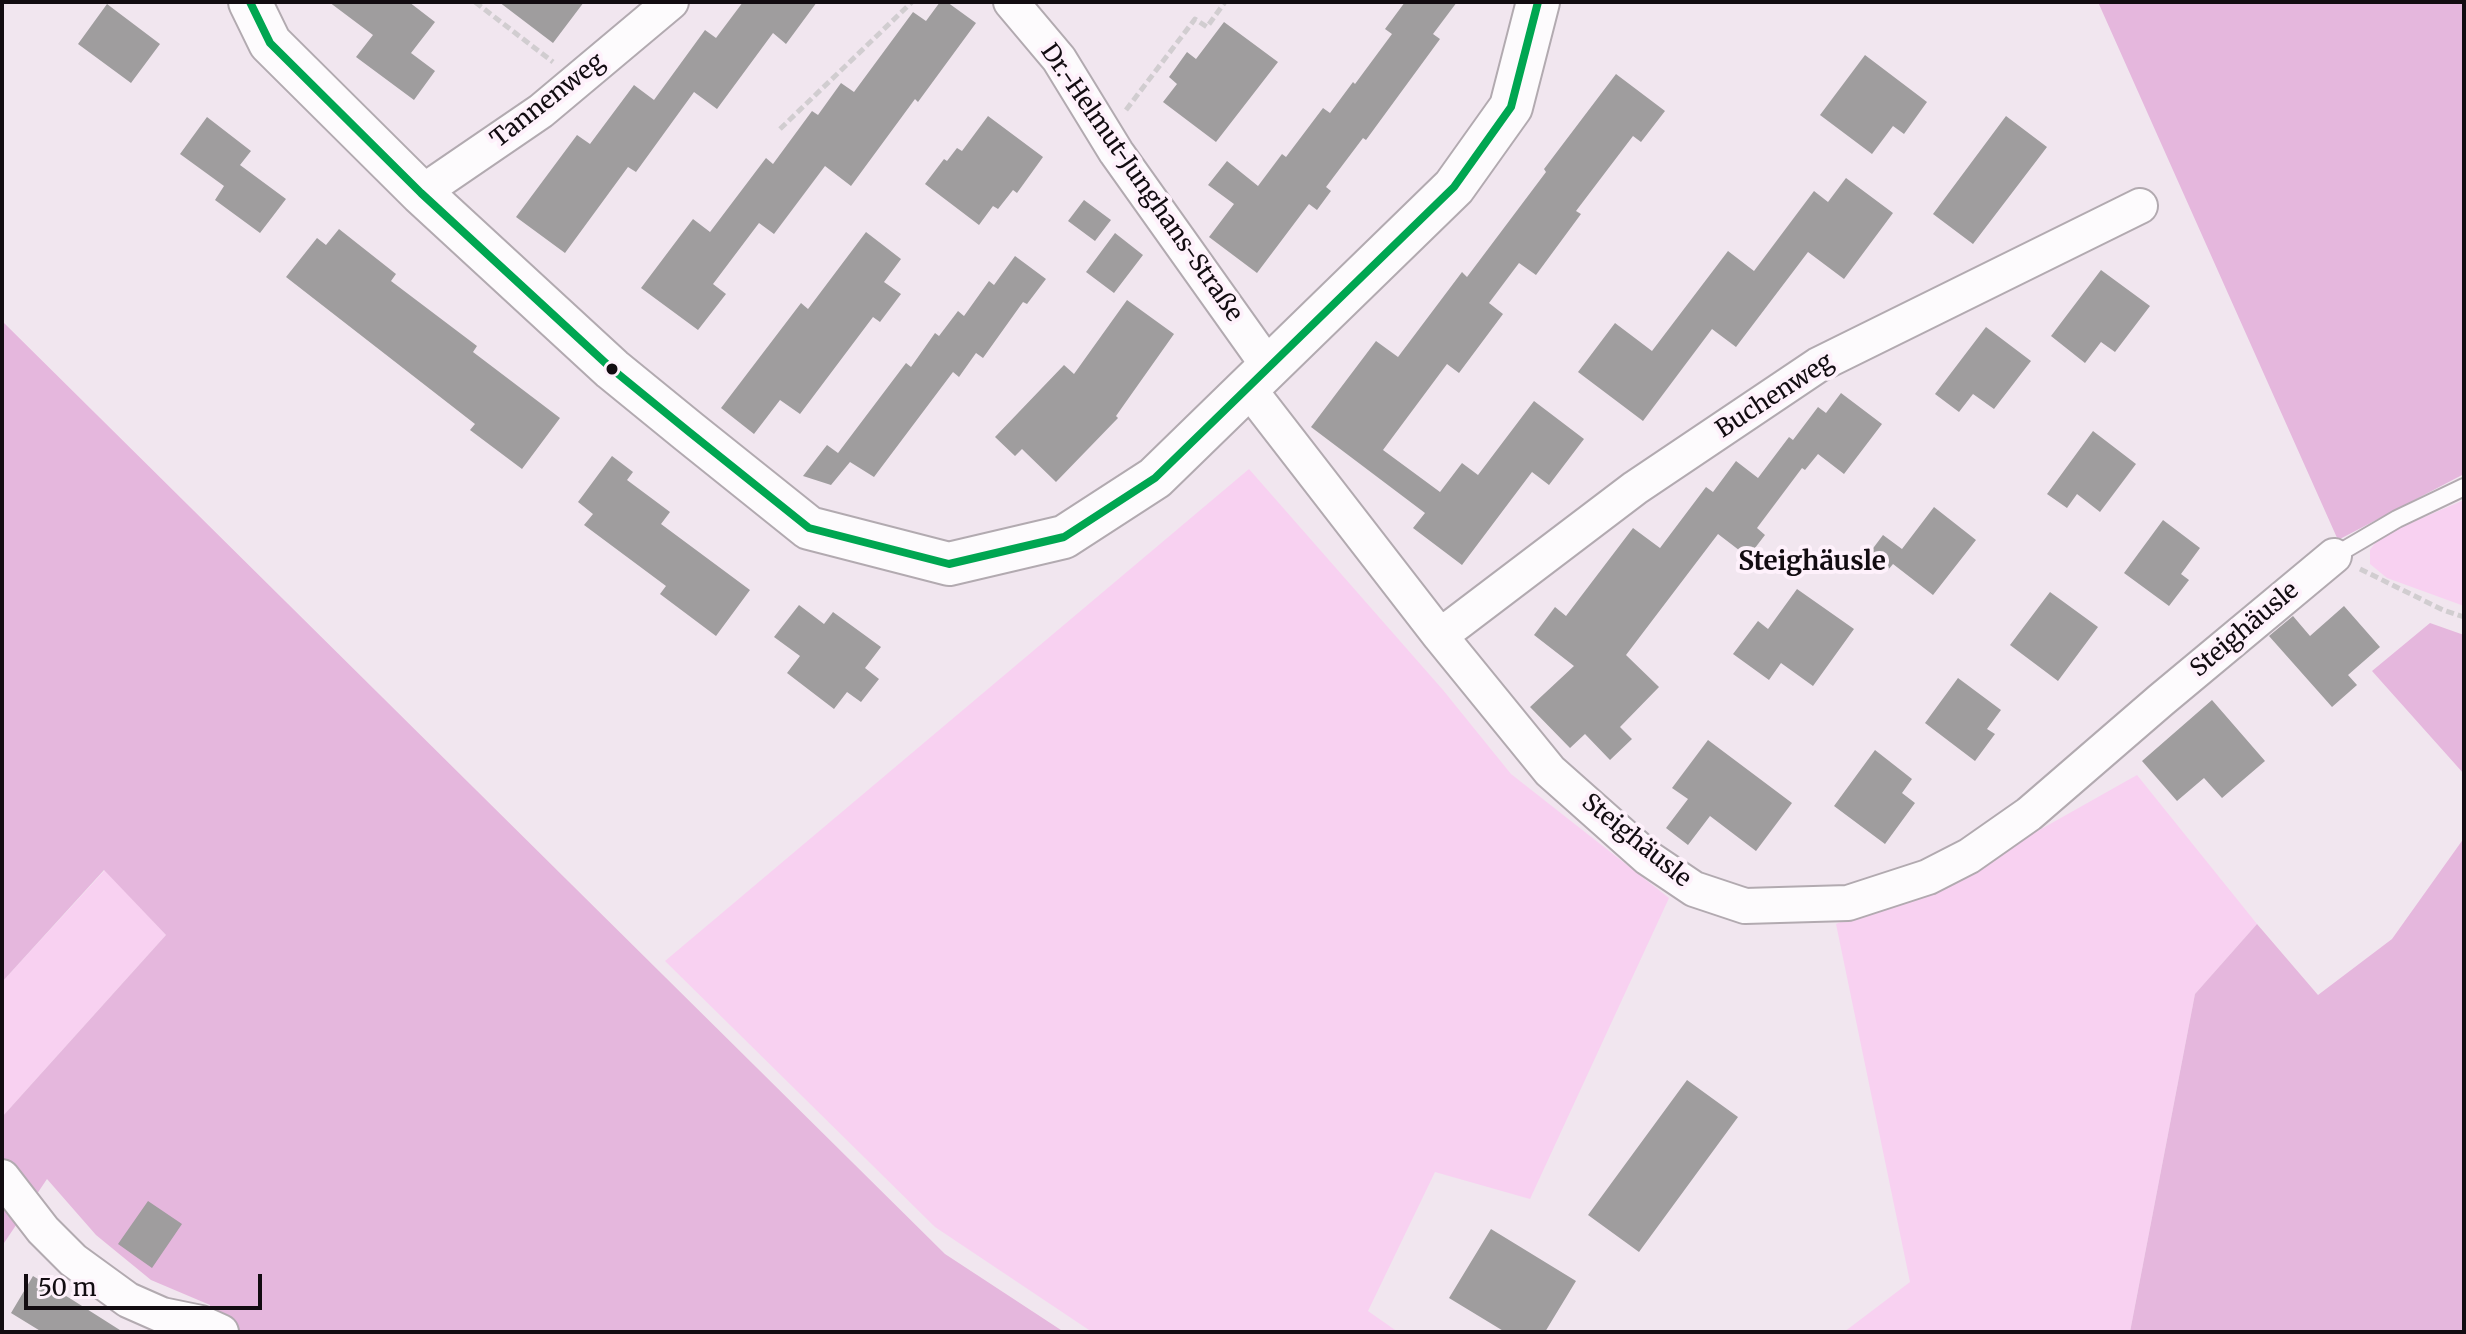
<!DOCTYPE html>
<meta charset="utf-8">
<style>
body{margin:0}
#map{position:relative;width:2466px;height:1334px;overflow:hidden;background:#f1e6ef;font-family:Merriweather,serif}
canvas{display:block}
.frame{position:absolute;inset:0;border:4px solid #120c11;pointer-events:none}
.scale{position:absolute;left:24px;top:1274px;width:238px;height:36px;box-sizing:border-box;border:4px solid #120c11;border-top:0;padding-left:10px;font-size:24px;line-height:28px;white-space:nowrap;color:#120c11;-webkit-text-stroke:6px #fef1fb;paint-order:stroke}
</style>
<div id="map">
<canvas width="2466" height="1334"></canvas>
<div class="frame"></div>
<div class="scale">50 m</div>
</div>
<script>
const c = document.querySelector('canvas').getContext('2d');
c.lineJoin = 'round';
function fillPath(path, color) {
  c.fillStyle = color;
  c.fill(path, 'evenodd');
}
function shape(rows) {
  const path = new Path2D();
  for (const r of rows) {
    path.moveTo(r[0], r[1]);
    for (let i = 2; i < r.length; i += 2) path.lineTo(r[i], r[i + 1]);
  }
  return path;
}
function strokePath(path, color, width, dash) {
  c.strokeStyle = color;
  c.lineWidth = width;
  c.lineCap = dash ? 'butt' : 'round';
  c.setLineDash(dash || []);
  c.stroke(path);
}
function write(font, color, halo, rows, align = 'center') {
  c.font = font + ' Merriweather,serif';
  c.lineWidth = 8;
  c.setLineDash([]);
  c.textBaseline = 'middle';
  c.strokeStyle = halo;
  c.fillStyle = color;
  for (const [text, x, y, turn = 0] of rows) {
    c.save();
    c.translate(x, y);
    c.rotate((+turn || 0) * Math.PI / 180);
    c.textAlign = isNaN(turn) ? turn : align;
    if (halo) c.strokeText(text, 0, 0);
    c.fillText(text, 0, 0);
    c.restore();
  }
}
fillPath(shape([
 [1249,469,1443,690,1511,774,1669,898,1530,1199,1435,1172,1368,1311,1398,1332,1092,1332,935,1227,665,961],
 [2464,500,2464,606,2387,578,2370,564,2370,550,2380,536],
 [2137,775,2257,924,2195,994,2130,1332,1844,1332,1910,1282,1836,924,1972,868],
 [105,870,166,935,2,1117,2,982]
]), '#f8d1f1');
fillPath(shape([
 [2098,2,2464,2,2464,474,2338,540],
 [2,321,945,1254,1064,1332,196,1332,210,1305,151,1280,96,1235,47,1179,2,1246,2,1117,166,935,104,870,2,982],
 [2430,623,2464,635,2464,774,2372,671],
 [2464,838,2464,1332,2130,1332,2195,994,2257,924,2318,995,2392,939]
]), '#e5b7dd');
fillPath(shape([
 [329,2,409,2,435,22,411,53,435,71,414,100,356,57,373,35],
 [499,2,584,2,553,43],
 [743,2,817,2,786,44,773,33,717,109,694,92,636,172,628,167,565,253,516,217,577,135,590,144,634,85,654,100,705,30,716,38],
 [940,2,947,2,976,23,918,102,915,99,851,186,825,166,774,234,759,223,713,284,726,294,698,330,641,288,693,219,710,232,766,158,773,164,812,111,818,115,841,83,854,92,913,12,926,21],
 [1405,2,1457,2,1433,34,1440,39,1366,140,1363,138,1326,187,1331,191,1317,210,1309,204,1257,273,1209,237,1234,204,1208,185,1227,161,1258,186,1282,154,1286,157,1323,108,1330,113,1353,82,1355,84,1392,34,1385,29],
 [107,4,160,44,131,83,78,44],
 [1224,22,1278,62,1216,142,1163,102,1177,84,1169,77,1187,52,1196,59],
 [1865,55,1927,102,1904,134,1893,126,1872,154,1820,115],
 [1616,74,1665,111,1641,142,1633,136,1576,211,1581,214,1536,275,1519,263,1489,303,1503,314,1459,373,1447,364,1383,450,1440,492,1462,463,1478,475,1534,401,1584,439,1549,485,1532,472,1462,565,1413,528,1425,513,1311,427,1376,341,1398,357,1462,272,1467,277,1546,172,1544,169],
 [988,116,1043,157,1017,193,1013,190,998,209,993,206,979,225,925,184,944,159,947,161,957,148,962,151],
 [2006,116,2047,147,1973,244,1933,214],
 [207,117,251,151,240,165,286,199,260,233,215,200,224,186,180,154],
 [1846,178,1893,213,1844,279,1808,252,1736,347,1712,329,1643,421,1578,372,1615,323,1652,351,1728,251,1754,271,1814,191,1828,202],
 [1084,200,1111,220,1095,241,1068,221],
 [339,229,396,274,391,281,477,346,473,352,560,418,522,469,470,430,475,424,286,277,317,238,326,245],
 [866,232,901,259,884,282,901,294,880,322,873,317,800,414,780,400,754,434,721,408,801,303,808,309],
 [1115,233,1143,255,1114,293,1086,272],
 [1015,256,1046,279,1027,304,1023,302,983,358,976,353,959,377,953,372,874,477,850,462,831,485,803,476,827,445,838,453,906,363,911,367,935,333,939,336,958,311,964,316,989,281,994,285],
 [2101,270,2150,306,2115,352,2101,342,2085,363,2051,336],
 [1127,300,1174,334,1116,416,1118,418,1056,482,1022,449,1015,456,995,437,1064,365,1074,374],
 [1986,327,2031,361,1994,409,1973,394,1959,412,1935,394],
 [1841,393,1882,424,1844,474,1818,454,1805,470,1802,468,1757,528,1765,535,1748,557,1718,534,1626,655,1659,687,1620,727,1632,739,1610,760,1585,734,1570,748,1530,707,1574,666,1534,635,1555,607,1566,616,1633,528,1660,548,1706,487,1713,492,1736,461,1758,478,1789,437,1793,440,1818,407,1826,413],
 [2093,431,2136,464,2100,512,2077,494,2067,508,2047,494],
 [612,456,633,472,627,480,670,512,661,524,750,590,716,636,660,594,666,586,584,525,593,514,578,502],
 [1934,507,1976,540,1933,595,1893,564,1888,570,1868,555,1883,535,1902,549],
 [2163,520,2200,548,2181,574,2189,580,2169,606,2124,573],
 [1797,589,1854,629,1813,686,1781,663,1769,680,1733,654,1758,621,1768,629],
 [2050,592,2098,627,2058,681,2010,645],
 [799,605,824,624,833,612,881,647,865,668,879,679,861,702,847,692,834,709,787,673,800,656,774,637],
 [2344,606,2380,647,2348,675,2357,685,2332,707,2269,636,2293,616,2310,636],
 [1958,678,2001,710,1987,729,1995,734,1975,761,1925,723],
 [2212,700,2265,761,2222,798,2204,778,2177,801,2142,761],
 [1708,740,1792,803,1756,851,1710,816,1688,845,1666,828,1688,799,1672,788],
 [1875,750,1912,779,1902,793,1915,803,1885,844,1834,806],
 [1687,1080,1738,1117,1639,1252,1588,1215],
 [148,1201,182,1224,152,1268,118,1244],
 [1491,1229,1576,1281,1545,1332,1505,1332,1449,1298],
 [33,1276,71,1299,123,1332,42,1332,11,1313]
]), '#9f9d9e');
const service = shape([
 [2334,556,2397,519,2464,487]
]);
const minor = shape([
 [1011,2,1059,59,1116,152,1269,367],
 [421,193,541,111,671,2],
 [1248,388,1440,636,1550,771,1648,858,1694,889,1745,906,1848,903,1928,877,1969,856,2029,814,2161,700,2334,556],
 [1440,636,1635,488,1818,365,2140,206],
 [2,1177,43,1230,73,1260,128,1300,162,1315,201,1323,221,1332]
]);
const tertiary = shape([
 [250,2,270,43,421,193,612,369,688,431,809,528,949,564,1064,537,1155,478,1454,187,1511,107,1538,2]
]);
strokePath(service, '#b2aab0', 20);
strokePath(minor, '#b2aab0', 38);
strokePath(tertiary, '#b2aab0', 46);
strokePath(shape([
 [475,2,553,62],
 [1126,110,1195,19,1207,27,1225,2],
 [780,129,912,2],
 [2360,569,2443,610,2464,617]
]), '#d1cdd0', 5, [8, 4]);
strokePath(service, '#fdfbfd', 16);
strokePath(minor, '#fdfbfd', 34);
strokePath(tertiary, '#fdfbfd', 42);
strokePath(shape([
 [250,2,270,43,421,193,612,369,688,431,809,528,949,564,1064,537,1155,478,1454,187,1511,107,1538,2]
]), '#00a651', 8);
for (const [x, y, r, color] of [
 [612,369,7,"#120c11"]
]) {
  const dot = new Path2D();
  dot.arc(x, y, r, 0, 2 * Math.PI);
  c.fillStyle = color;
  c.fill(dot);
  strokePath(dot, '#fef1fb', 3);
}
write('24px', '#120c11', '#fef1fb', [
 ["Tannenweg",548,101,-38],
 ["Dr.-Helmut-Junghans-Straße",1141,183,55],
 ["Buchenweg",1775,396,-33],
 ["Steighäusle",2245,630,-40],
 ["Steighäusle",1636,841,39]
]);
write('bold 26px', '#120c11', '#fef1fb', [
 ["Steighäusle",1812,563]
]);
</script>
